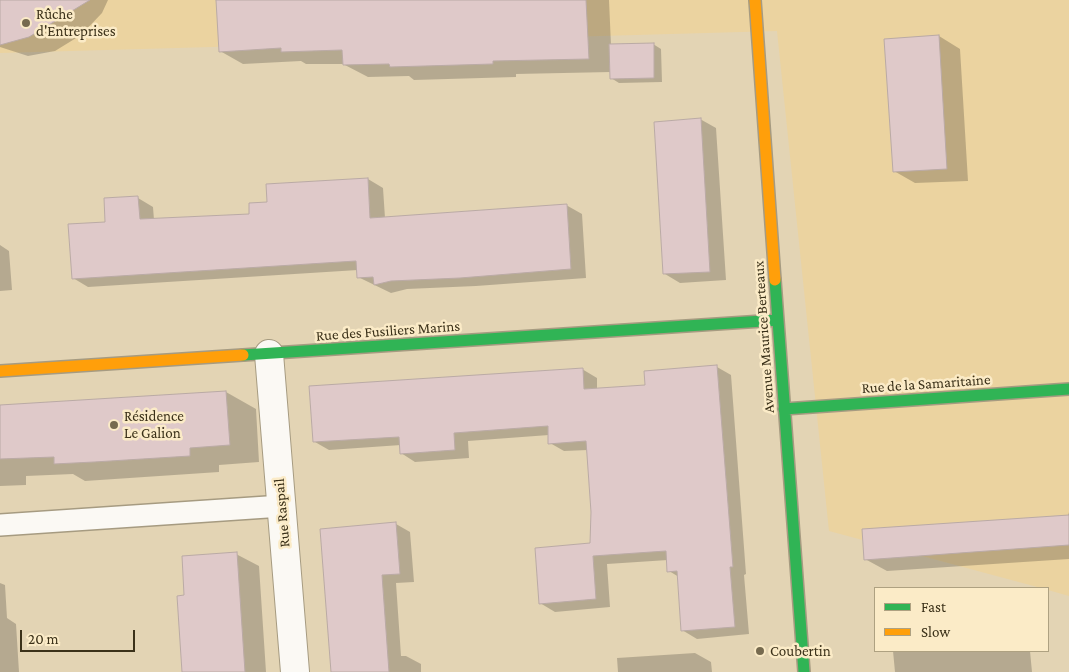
<!DOCTYPE html>
<meta charset="utf-8">
<style>
body{margin:0}
#map{position:relative;width:1069px;height:672px;overflow:hidden;background:#e3d4b4;font-family:"Crimson Pro",serif}
canvas{display:block}
.legend{position:absolute;left:874px;top:587px;width:175px;height:65px;box-sizing:border-box;background:#fbebc7;border:1px solid #aea181;margin:0;padding:6px 9px;list-style:none;font-size:15px;color:#3b3119}
.legend li{display:flex;align-items:center;gap:10px;height:25px}
.legend b{width:25px;border:1px solid #aea181}
.scale{position:absolute;left:20px;top:630px;width:115px;height:22px;box-sizing:border-box;border:2px solid #3b3119;border-top:0;padding-left:6px;font-size:15px;line-height:18px;white-space:nowrap;color:#3b3119;-webkit-text-stroke:4px #fbebc7;paint-order:stroke}
</style>
<div id="map">
<canvas width="1069" height="672"></canvas>
<ul class="legend">
<li><b style="height:6px;background:#30b455"></b>Fast</li>
<li><b style="height:6px;background:#ff9f0a"></b>Slow</li>
</ul>
<div class="scale">20 m</div>
</div>
<script>
const c = document.querySelector('canvas').getContext('2d');
c.lineJoin = 'round';
function fillPath(path, color) {
  c.fillStyle = color;
  c.fill(path, 'evenodd');
}
function shape(rows) {
  const path = new Path2D();
  for (const r of rows) {
    path.moveTo(r[0], r[1]);
    for (let i = 2; i < r.length; i += 2) path.lineTo(r[i], r[i + 1]);
  }
  return path;
}
function strokePath(path, color, width, dash) {
  c.strokeStyle = color;
  c.lineWidth = width;
  c.lineCap = dash ? 'butt' : 'round';
  c.setLineDash(dash || []);
  c.stroke(path);
}
function write(font, color, halo, rows, align = 'center') {
  c.font = font + ' "Crimson Pro",serif';
  c.lineWidth = 5;
  c.setLineDash([]);
  c.textBaseline = 'middle';
  c.strokeStyle = halo;
  c.fillStyle = color;
  for (const [text, x, y, turn = 0] of rows) {
    c.save();
    c.translate(x, y);
    c.rotate((+turn || 0) * Math.PI / 180);
    c.textAlign = isNaN(turn) ? turn : align;
    if (halo) c.strokeText(text, 0, 0);
    c.fillText(text, 0, 0);
    c.restore();
  }
}
fillPath(shape([
 [0,0,1069,0,1069,596,1048,590,1048,588,1041,588,829,531,777,31,0,53]
]), '#ebd3a0');
fillPath(shape([
 [0,0,108,0,102,13,81,35,55,51,28,56,0,47],
 [217,0,609,0,611,45,653,44,661,49,662,82,619,83,611,78,611,72,516,74,516,77,414,80,409,76,368,77,343,64,306,64,301,61,243,64,220,51],
 [939,36,960,49,968,181,915,183,894,171],
 [700,119,716,128,726,280,680,283,665,274],
 [368,179,383,188,385,218,566,205,582,214,586,278,476,286,407,289,391,293,358,277,358,270,88,287,73,278,106,223,138,198,153,207,154,220,250,215,268,203],
 [0,245,9,251,12,290,0,291],
 [717,367,731,375,746,574,744,575,749,634,697,639,682,630,679,577,669,571,668,560,607,564,610,607,555,612,540,603,592,544,593,512,588,450,564,451,550,443,549,435,468,441,469,458,415,462,401,453,401,445,329,450,315,442,582,369,597,378,597,389,647,386],
 [226,392,256,409,259,462,219,465,219,472,85,481,73,474,26,476,26,485,0,486,0,406],
 [1069,512,1069,559,887,571,865,559,1068,516],
 [396,524,410,532,414,582,396,583,401,656,406,656,421,664,421,672,333,672],
 [236,554,259,566,266,672,184,672,186,596],
 [0,583,5,585,7,618,16,624,19,672,0,672],
 [893,651,1030,651,1032,672,895,672],
 [695,653,711,662,712,672,618,672,617,658]
]), '#0003');
const building = shape([
 [0,0,90,0,29,37,0,45,0,0],
 [216,0,586,0,589,59,493,61,493,64,390,67,389,64,343,65,342,50,281,52,281,48,219,52,216,0],
 [939,35,947,169,893,172,884,39,939,35],
 [654,43,654,78,610,79,609,44,654,43],
 [701,118,710,272,663,274,654,122,701,118],
 [368,178,370,218,567,204,571,269,460,278,391,281,374,285,373,277,357,278,356,261,72,279,68,224,105,222,104,198,138,196,140,219,249,214,249,203,267,202,266,184,368,178],
 [717,365,733,567,730,567,735,627,681,631,677,571,667,572,666,551,593,556,596,599,539,604,535,548,590,543,591,512,586,441,548,444,548,426,454,433,455,450,400,454,399,437,313,442,309,386,583,368,584,389,645,385,644,371,717,365],
 [226,391,230,445,190,448,190,456,94,462,54,464,54,457,0,459,0,405,226,391],
 [1069,515,1069,545,864,560,862,529,1069,515],
 [396,522,400,574,382,575,389,672,331,672,320,529,396,522],
 [237,552,245,672,182,672,177,596,184,595,182,556,237,552]
]);
fillPath(building, '#dfc9c9');
strokePath(building, '#baaaa5', 1);
const lane = shape([
 [0,525,282,506]
]);
const street = shape([
 [269,354,295,672]
]);
const fast = shape([
 [775,280,804,672],
 [243,355,778,320],
 [784,409,1069,389]
]);
const slow = shape([
 [755,0,775,280],
 [0,371,243,355]
]);
strokePath(lane, '#a69b81', 24);
strokePath(street, '#a69b81', 30);
strokePath(fast, '#a69b81', 14);
strokePath(slow, '#a69b81', 14);
strokePath(lane, '#fbf9f4', 21);
strokePath(street, '#fbf9f4', 28);
strokePath(fast, '#30b455', 11);
strokePath(slow, '#ff9f0a', 11);
for (const [x, y, r, color] of [
 [26,23,5,"#766a4f"],
 [114,425,5,"#766a4f"],
 [760,651,5,"#766a4f"]
]) {
  const dot = new Path2D();
  dot.arc(x, y, r, 0, 2 * Math.PI);
  c.fillStyle = color;
  c.fill(dot);
  strokePath(dot, '#fbebc7', 2);
}
write('15px', '#3b3119', '#fbebc7', [
 ["Rûche",36,14],
 ["d'Entreprises",36,31],
 ["Résidence",124,416],
 ["Le Galion",124,433],
 ["Coubertin",770,651]
], 'left');
write('15px', '#3b3119', '#fbebc7', [
 ["Rue des Fusiliers Marins",388,331,-4],
 ["Avenue Maurice Berteaux",764,337,-94],
 ["Rue de la Samaritaine",926,384,-4],
 ["Rue Raspail",282,513,-95]
]);
</script>
